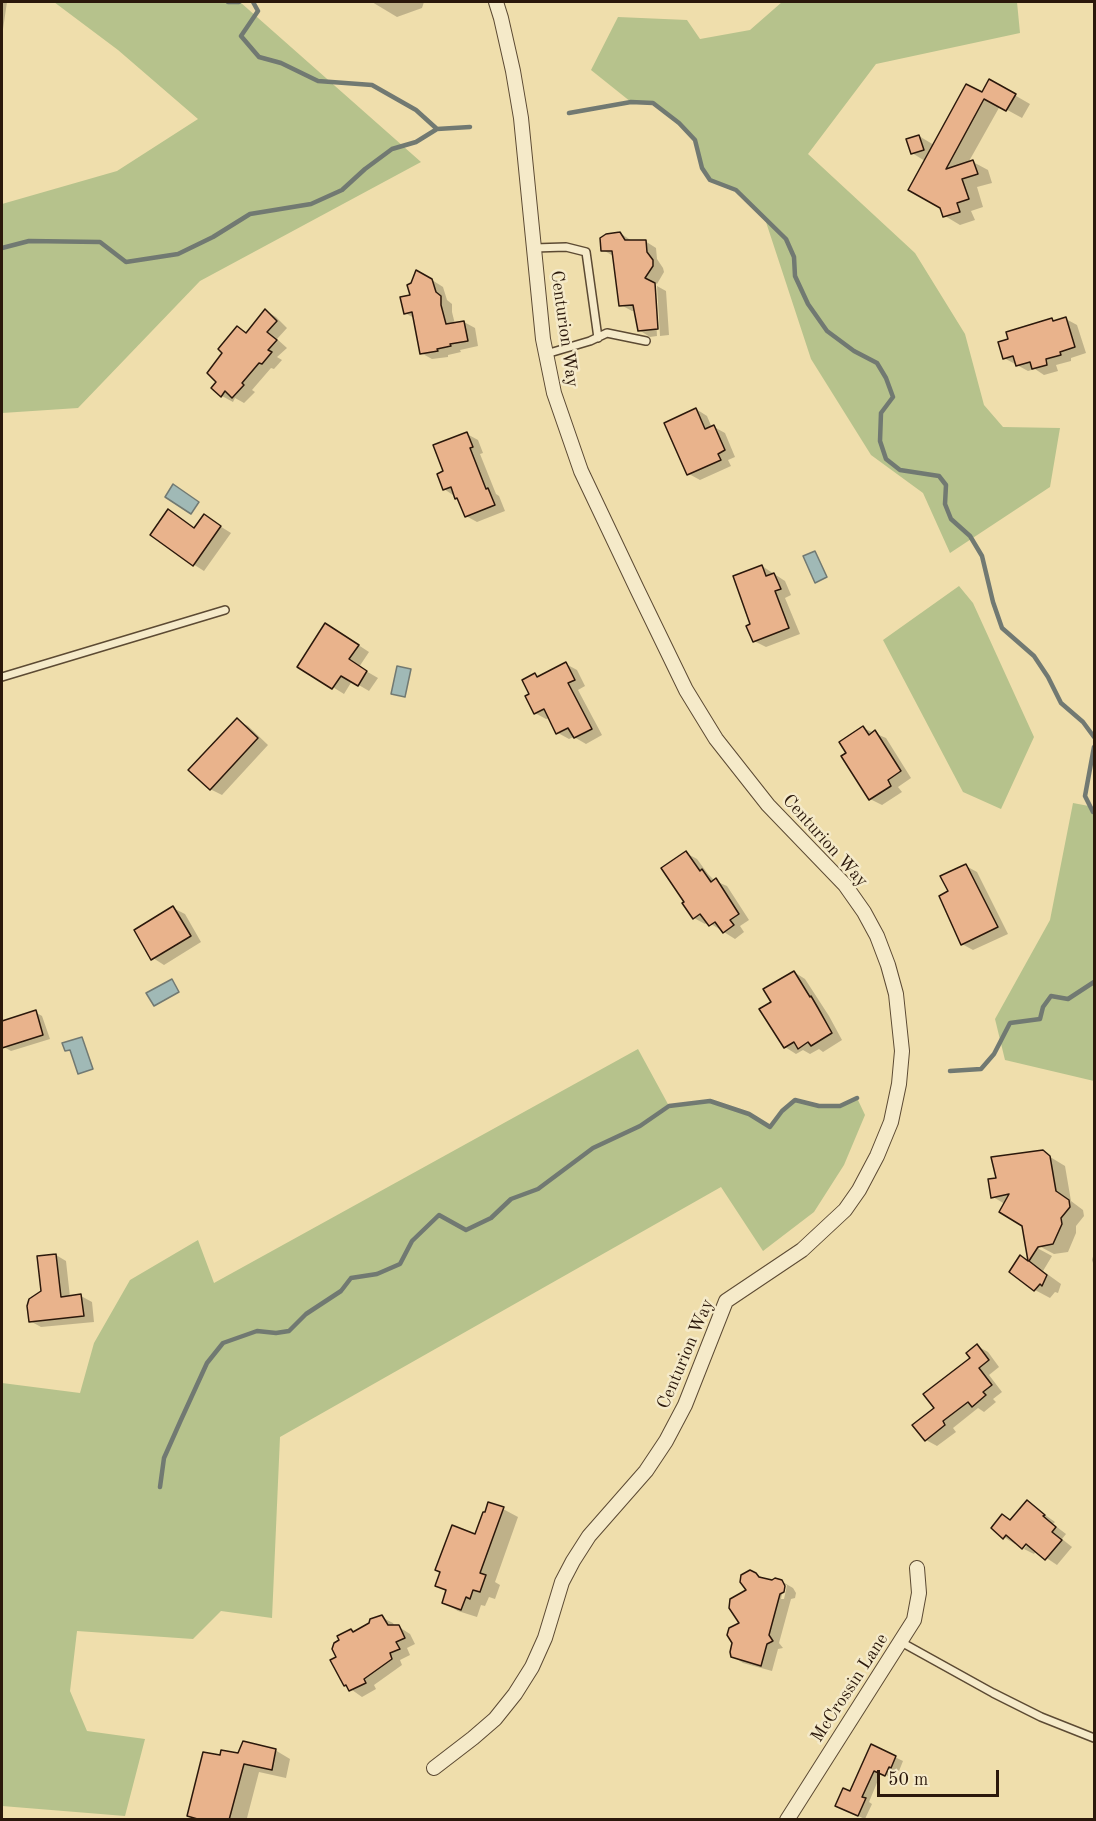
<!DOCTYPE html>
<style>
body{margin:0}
#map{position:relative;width:1096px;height:1821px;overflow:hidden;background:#efdeac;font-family:"Old Standard TT",serif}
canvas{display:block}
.frame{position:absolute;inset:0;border:3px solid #2b180b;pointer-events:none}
.scale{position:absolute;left:877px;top:1770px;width:122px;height:27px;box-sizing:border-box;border:3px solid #2b180b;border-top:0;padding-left:8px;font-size:18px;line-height:21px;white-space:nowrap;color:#2b180b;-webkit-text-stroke:4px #f5eac9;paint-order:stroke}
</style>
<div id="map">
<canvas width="1096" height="1821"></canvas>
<div class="frame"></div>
<div class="scale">50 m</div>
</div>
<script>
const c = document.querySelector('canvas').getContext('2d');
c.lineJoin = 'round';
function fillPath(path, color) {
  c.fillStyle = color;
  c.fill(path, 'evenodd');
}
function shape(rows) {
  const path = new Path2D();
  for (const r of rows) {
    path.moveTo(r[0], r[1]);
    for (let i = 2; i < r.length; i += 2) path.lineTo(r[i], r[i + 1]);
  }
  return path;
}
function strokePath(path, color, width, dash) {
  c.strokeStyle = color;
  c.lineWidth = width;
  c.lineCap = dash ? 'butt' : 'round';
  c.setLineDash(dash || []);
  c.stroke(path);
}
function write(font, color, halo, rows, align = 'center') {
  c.font = font + ' "Old Standard TT",serif';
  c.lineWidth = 5;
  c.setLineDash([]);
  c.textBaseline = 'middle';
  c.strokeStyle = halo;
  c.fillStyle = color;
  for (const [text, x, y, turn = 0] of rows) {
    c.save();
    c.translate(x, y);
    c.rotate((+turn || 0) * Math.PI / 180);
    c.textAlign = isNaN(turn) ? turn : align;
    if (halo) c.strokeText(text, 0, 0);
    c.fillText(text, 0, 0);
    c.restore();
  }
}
fillPath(shape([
 [54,2,240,2,421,162,200,281,78,408,2,413,2,204,117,171,198,119,118,50],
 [782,2,1017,2,1020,33,876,64,808,154,915,253,965,334,984,405,1003,427,1060,428,1050,487,950,553,923,493,871,455,811,359,765,219,736,190,710,180,702,168,695,140,679,123,653,103,631,102,591,70,618,17,687,20,700,39,750,30],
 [959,586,973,603,1034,737,1001,809,963,792,883,640],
 [1073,803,1094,807,1094,1081,1005,1060,995,1019,1050,920],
 [638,1049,669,1106,710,1101,749,1114,770,1127,782,1111,795,1100,819,1106,840,1106,857,1098,865,1115,844,1165,814,1212,763,1251,721,1187,280,1437,272,1618,221,1611,193,1639,77,1631,70,1691,87,1731,145,1739,125,1816,2,1806,2,1383,80,1393,94,1343,130,1280,198,1240,214,1283]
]), '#b6c28c');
const water = shape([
 [173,484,199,502,191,514,165,497,173,484],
 [815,551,827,577,815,583,803,556,815,551],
 [397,666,411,669,405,697,391,694,397,666],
 [172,979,179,992,154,1006,146,993,172,979],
 [82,1037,93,1069,78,1074,70,1050,65,1051,62,1043,82,1037]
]);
fillPath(water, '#a0b9b6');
strokePath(water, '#717972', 1.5);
fillPath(shape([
 [2,2,7,2,2,36],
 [372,2,424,2,422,8,397,17],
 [990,81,1030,104,1022,118,1000,106,968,163,973,162,988,170,992,183,977,187,983,207,971,211,975,220,960,225,945,216,925,161,912,153,919,136,934,145,983,94],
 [620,233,632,241,645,241,656,248,657,259,663,268,664,272,657,284,654,282,657,336,650,337,639,330,636,311,632,311,621,305,615,257,603,250],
 [432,280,443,287,447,300,452,304,452,312,455,324,464,322,475,328,478,346,460,350,461,352,448,355,448,357,432,359,421,353,414,318,405,313,411,296],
 [657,286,666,291,669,335,660,336],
 [266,311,276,317,287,328,277,339,287,348,277,357,282,360,274,369,271,368,252,390,255,392,244,403,235,398,233,402,222,396,218,382,224,353,237,328,248,333],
 [1066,319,1077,325,1086,353,1071,358,1071,361,1056,365,1058,371,1044,375,1035,369,1028,371,1004,358,1051,320,1055,322],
 [696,409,707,416,712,428,714,427,725,433,735,457,728,460,731,466,700,480,689,474],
 [467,434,478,440,483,453,480,454,496,494,499,496,505,511,477,522,466,516,459,499,444,489,445,472],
 [215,523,231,533,204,571,193,564,195,529],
 [762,566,785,581,791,595,785,598,800,634,766,647,754,641,752,625],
 [337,631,369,652,359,667,378,678,369,691,352,681,344,694,299,666],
 [566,664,577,670,585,686,578,690,602,735,586,744,574,737,569,739,558,733,550,718,546,719,535,713,531,695,535,675,540,677],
 [237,720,248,726,268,745,222,795,210,789],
 [863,728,886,738,911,778,898,787,902,792,882,805,870,799],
 [686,853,697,859,708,874,715,881,727,886,749,920,740,926,744,932,735,939,708,922,705,924,694,918],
 [966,866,977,872,1008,934,973,950,962,944,950,892],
 [173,908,185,914,201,942,164,965,153,958],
 [794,972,805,979,829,1016,842,1040,823,1052,819,1049,810,1054,803,1050,796,1054,785,1047,773,1003],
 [35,1012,42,1016,50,1039,11,1051,4,1047,2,1040,2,1022],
 [1042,1152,1065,1166,1071,1201,1083,1210,1084,1216,1076,1226,1076,1233,1068,1252,1054,1254,1039,1246,1039,1249,1052,1256,1043,1271,1061,1284,1058,1293,1055,1292,1050,1298,1035,1290,1024,1225,1005,1204,993,1197,997,1179],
 [1094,1253,1094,1266,1092,1260],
 [56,1255,66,1261,70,1297,81,1296,92,1302,94,1322,41,1327,30,1321],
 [977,1346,988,1352,999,1367,989,1375,1002,1392,993,1399,996,1402,984,1412,978,1408,953,1428,956,1432,937,1446,926,1440,936,1409,972,1358],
 [1027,1502,1055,1522,1053,1524,1066,1534,1062,1539,1072,1547,1057,1565,1036,1551,1034,1554,1024,1549,1032,1539,1015,1544,1004,1537,1011,1521],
 [503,1509,518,1517,495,1582,500,1585,495,1599,489,1597,485,1606,481,1605,477,1617,458,1611,443,1602,447,1592,437,1586],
 [756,1574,767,1580,781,1581,793,1588,796,1593,795,1598,791,1599,779,1643,783,1648,778,1649,772,1671,743,1663,732,1656,741,1624,748,1590],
 [784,1585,787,1585,784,1599,781,1599],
 [381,1617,393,1623,395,1627,399,1627,410,1634,415,1644,407,1648,410,1655,400,1660,402,1665,374,1685,376,1689,362,1697,345,1685,338,1658,351,1631,354,1633],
 [872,1746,903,1761,899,1771,896,1770,893,1778,881,1773,869,1802,872,1804,865,1819,844,1810],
 [275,1750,290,1759,286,1778,259,1772,247,1818,254,1820,196,1820,188,1815,221,1757]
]), '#0003');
strokePath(shape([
 [228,2,239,2],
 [253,2,258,11,241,36,259,57,281,63,318,81,372,85,416,110,437,129],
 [569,113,631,102,653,103,679,123,695,140,702,168,710,180,736,190,786,239,794,257,795,276,808,304,827,331,854,351,877,363,886,378,893,397,881,413,880,441,886,459,900,470,939,476,946,485,945,504,951,519,970,536,982,556,993,602,1002,628,1034,656,1048,677,1061,703,1083,722,1094,737],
 [2,248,29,241,100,242,126,262,178,254,213,237,250,214,311,204,342,190,365,169,392,149,416,142,437,129,470,127],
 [1094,747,1085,796,1093,812,1094,812],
 [950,1071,981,1069,994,1054,1010,1023,1040,1019,1043,1007,1051,996,1068,999,1094,982],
 [160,1487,164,1458,180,1422,207,1363,223,1343,257,1331,276,1333,289,1331,306,1314,341,1291,351,1278,377,1274,400,1264,412,1241,439,1215,466,1230,491,1218,511,1199,538,1189,593,1148,640,1126,669,1106,710,1101,749,1114,770,1127,782,1111,795,1100,819,1106,840,1106,857,1098]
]), '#717972', 4.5);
const building = shape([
 [989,79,1016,94,1006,111,984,99,946,169,973,160,978,174,962,179,969,199,957,203,960,212,943,217,940,208,908,190,966,84,982,92,989,79],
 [919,135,924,150,911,154,906,139,919,135],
 [620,232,625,240,646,240,647,252,653,260,653,266,645,278,655,283,658,329,638,331,633,305,619,306,612,251,601,251,600,238,606,234,620,232],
 [416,270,432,279,436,292,441,296,441,305,446,324,464,321,468,341,450,344,451,346,437,349,438,351,420,354,412,312,404,314,400,297,410,295,407,285,411,283,416,270],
 [265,309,277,321,267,332,277,340,268,350,272,352,262,364,259,363,242,383,244,385,232,398,225,391,221,397,211,388,216,382,207,373,222,353,218,349,237,326,246,333,265,309],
 [1066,317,1075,347,1060,352,1061,355,1046,359,1047,365,1032,369,1030,362,1016,366,1013,356,1003,359,998,342,1008,339,1006,332,1052,318,1053,321,1066,317],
 [696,408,705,429,714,425,725,450,718,454,721,460,687,475,664,423,696,408],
 [467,432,473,447,470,448,486,489,488,488,495,505,465,517,457,498,455,499,451,487,443,490,437,474,443,471,433,445,467,432],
 [168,509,194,528,204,514,221,526,193,566,150,535,168,509],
 [762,565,766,576,774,573,781,589,775,591,789,628,753,642,746,626,750,624,733,576,762,565],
 [325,623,359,645,349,659,367,671,358,686,341,676,332,689,297,667,325,623],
 [566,662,575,680,568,683,592,729,574,738,568,728,556,734,544,709,534,714,525,696,529,694,522,680,535,673,537,677,566,662],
 [237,718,258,738,210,790,188,770,237,718],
 [863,726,869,735,875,730,901,771,888,780,891,786,869,800,841,756,846,753,839,742,863,726],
 [686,851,700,871,702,869,711,882,716,878,739,914,730,920,734,925,723,933,715,922,709,926,700,914,693,919,682,903,684,902,661,868,686,851],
 [966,864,998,927,961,945,939,896,948,891,940,876,966,864],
 [173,906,191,936,151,960,134,930,173,906],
 [794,971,810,997,811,996,818,1008,832,1033,811,1046,808,1042,798,1049,794,1042,784,1048,759,1009,771,1002,763,989,794,971],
 [36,1010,43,1035,2,1048,2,1021,36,1010],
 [1043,1150,1050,1156,1056,1191,1069,1200,1070,1207,1061,1218,1062,1224,1053,1244,1038,1247,1029,1261,1047,1275,1042,1286,1040,1284,1034,1291,1009,1272,1020,1255,1028,1261,1022,1226,999,1212,1009,1194,991,1198,988,1179,996,1178,991,1157,1043,1150],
 [56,1254,61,1297,81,1294,84,1316,29,1322,27,1306,29,1299,41,1291,37,1256,56,1254],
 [977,1344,989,1360,979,1368,992,1385,983,1392,986,1395,972,1407,968,1402,943,1421,945,1425,925,1441,912,1425,934,1408,923,1394,970,1358,966,1353,977,1344],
 [1027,1500,1045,1515,1043,1516,1056,1527,1052,1532,1062,1540,1045,1560,1026,1544,1022,1549,1006,1535,1003,1539,991,1528,1002,1514,1010,1520,1027,1500],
 [488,1502,504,1507,480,1573,486,1575,480,1592,473,1590,470,1599,466,1597,461,1610,442,1603,446,1590,435,1586,440,1572,435,1570,452,1525,475,1534,483,1512,485,1512,488,1502],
 [750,1570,756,1573,759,1577,772,1580,775,1578,782,1580,785,1586,784,1592,780,1594,769,1635,773,1641,767,1644,761,1666,731,1657,730,1652,732,1643,727,1635,729,1628,739,1623,729,1608,730,1599,746,1590,740,1582,741,1575,750,1570],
 [382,1615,388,1625,399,1625,405,1638,396,1642,400,1649,390,1653,392,1659,364,1679,366,1683,349,1691,346,1685,344,1686,330,1660,336,1657,332,1649,334,1643,339,1640,337,1636,351,1629,353,1632,369,1623,370,1619,382,1615],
 [243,1741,276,1749,272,1770,244,1764,229,1820,201,1820,187,1816,203,1752,220,1755,221,1750,238,1753,243,1741],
 [871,1744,896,1756,891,1768,889,1767,885,1776,874,1771,862,1797,866,1798,858,1816,835,1806,843,1788,850,1791,871,1744]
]);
fillPath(building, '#e9b38c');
strokePath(building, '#2b180b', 1.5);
const service = shape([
 [534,248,566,247,586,252,598,338],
 [546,354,590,341,607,333,646,341],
 [2,677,225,610],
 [901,1642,993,1693,1041,1717,1094,1738]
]);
const minor = shape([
 [434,1768,473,1738,495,1719,515,1694,532,1667,545,1638,562,1582,573,1561,589,1536,646,1471,666,1441,685,1405,726,1301,802,1250,845,1210,859,1190,877,1156,891,1122,899,1084,902,1051,896,994,888,965,877,936,864,912,845,885,768,805,716,739,686,690,637,589,581,471,554,393,543,339,521,118,513,71,501,18,496,2],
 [787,1820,914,1620,919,1593,917,1568]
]);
strokePath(service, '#5c4a33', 10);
strokePath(minor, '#5c4a33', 16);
strokePath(service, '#f5eac9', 7);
strokePath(minor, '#f5eac9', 14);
write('18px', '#2b180b', '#f5eac9', [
 ["Centurion Way",564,329,82],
 ["Centurion Way",825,841,48],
 ["Centurion Way",686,1354,-67],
 ["McCrossin Lane",850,1688,-57]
]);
</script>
